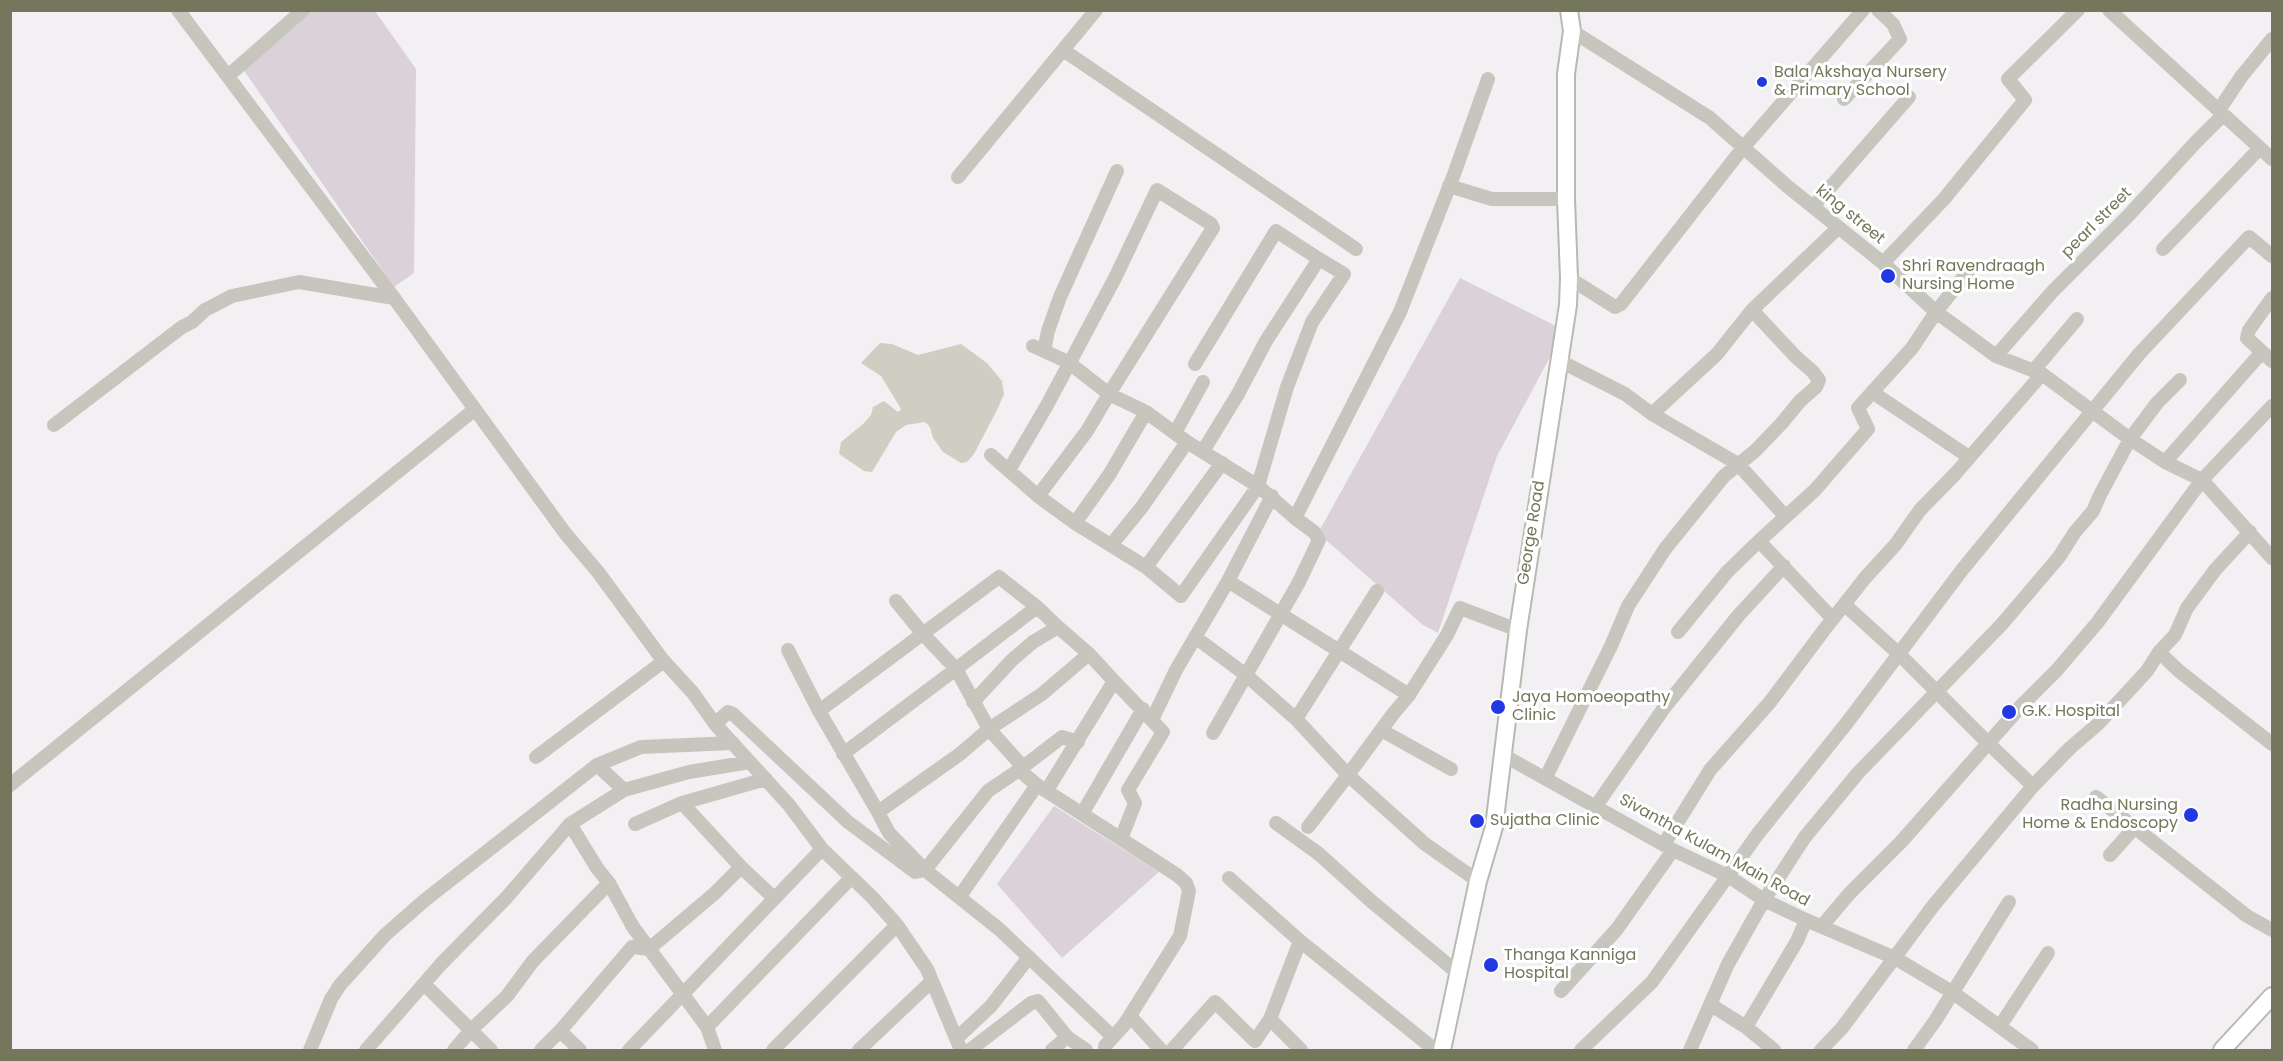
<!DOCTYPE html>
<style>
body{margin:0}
#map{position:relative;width:2283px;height:1061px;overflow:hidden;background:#f3f0f4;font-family:Poppins,sans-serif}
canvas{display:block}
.frame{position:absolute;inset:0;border:12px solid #74775b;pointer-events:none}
</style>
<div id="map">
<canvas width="2283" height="1061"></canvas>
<div class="frame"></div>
</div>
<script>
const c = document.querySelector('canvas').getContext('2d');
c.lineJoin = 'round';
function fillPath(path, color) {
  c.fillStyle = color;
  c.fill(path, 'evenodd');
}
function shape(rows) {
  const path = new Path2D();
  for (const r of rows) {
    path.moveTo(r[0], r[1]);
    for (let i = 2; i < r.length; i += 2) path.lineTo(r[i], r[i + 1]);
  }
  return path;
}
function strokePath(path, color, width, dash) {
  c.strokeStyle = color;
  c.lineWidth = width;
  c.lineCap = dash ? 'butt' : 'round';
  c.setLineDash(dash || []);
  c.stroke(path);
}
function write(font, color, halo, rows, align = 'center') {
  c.font = font + ' Poppins,sans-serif';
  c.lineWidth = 6;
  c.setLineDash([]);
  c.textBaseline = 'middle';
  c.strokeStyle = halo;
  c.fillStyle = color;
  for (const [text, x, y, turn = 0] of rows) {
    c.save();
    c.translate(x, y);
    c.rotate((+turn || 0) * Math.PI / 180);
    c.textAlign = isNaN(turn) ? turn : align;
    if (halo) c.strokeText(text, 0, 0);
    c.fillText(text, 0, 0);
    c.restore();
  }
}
fillPath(shape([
 [306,11,375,11,416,69,414,273,394,287,236,59],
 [1460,278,1558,327,1549,359,1497,456,1438,633,1423,625,1318,533],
 [1054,806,1159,872,1062,958,997,884]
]), '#dbd1d9');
fillPath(shape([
 [880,343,892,344,918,355,961,344,987,363,1002,381,1004,394,997,410,974,454,967,462,961,463,943,452,933,438,930,427,925,422,906,425,896,432,872,472,864,471,839,454,841,442,863,424,871,415,873,407,884,401,898,412,901,409,881,376,861,363]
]), '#cfcec2');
const major = shape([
 [1442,1050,1478,881,1494,827,1518,630,1568,305,1569,278,1566,199,1566,74,1572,31,1569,10],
 [2222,1050,2272,996]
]);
strokePath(major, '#b8b9b0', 20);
strokePath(shape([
 [178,10,394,298,565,533,598,572,662,659,693,693,715,724,789,805,822,849,872,897,897,925,927,969,961,1050],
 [2109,10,2272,159],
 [1572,31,1710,118,1787,186,1883,263,1936,312,1996,356,2042,374,2130,439,2165,462,2202,480,2272,558],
 [1063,50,1356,249],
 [228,76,303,10],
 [1844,99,1900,39,1893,24,1878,10],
 [2219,110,2241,77,2272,39],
 [958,177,1096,10],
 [1449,186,1492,199,1566,199],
 [1813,207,1909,97],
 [2163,249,2260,148],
 [1883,263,1944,199,2025,100,2008,79,2078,10],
 [1569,278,1615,307,1621,304,1742,149,1863,10],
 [2272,298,2249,330,2247,338,2272,361],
 [1033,346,1068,362,1109,394,1087,431,1038,496],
 [1044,351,1048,331,1060,297,1117,171],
 [1996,356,2052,292,2127,217,2195,143,2223,115],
 [1560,361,1625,394,1652,414,1738,464,1785,516],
 [1195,364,1276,231,1319,259,1266,341,1238,394,1203,451],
 [2034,370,2077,319],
 [1872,392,1969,457],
 [1652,414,1717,354,1752,310],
 [54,425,182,327,192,322,205,310,232,296,299,282,394,298],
 [1175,433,1203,382],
 [991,455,1038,496,1075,523,1146,567,1181,596,1258,486,1287,387,1312,322,1344,274,1319,259],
 [2165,462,2262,352],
 [1009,470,1046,407,1115,278,1157,190,1211,224,1213,228,1109,394,1146,412,1187,442,1258,486,1295,518,1400,312,1453,177,1488,79],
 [1075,523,1109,475,1146,412],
 [1111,545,1142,507,1187,442],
 [1146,567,1222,463],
 [1228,581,1409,695],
 [896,601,923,634,956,669,1037,607,1058,627],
 [1845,605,1899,654,1989,744,2033,786],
 [1833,619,1759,541,1815,490,1868,429,1858,408,1912,348,1936,312,1969,270],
 [1678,632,1727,572,1759,541],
 [1195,637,1246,675,1296,719,1348,775,1425,844,1478,881],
 [788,650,819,711,878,812],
 [2159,652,2179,671,2272,744],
 [1114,681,1163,732,1128,790,1135,803,1121,839],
 [973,702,1012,660,1033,642,1058,627,1089,654,1114,681,1047,790],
 [819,711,999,577,1037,607],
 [1296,719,1377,591],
 [1152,720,1176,670,1228,581,1272,496],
 [715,724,728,712,733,714,848,822,915,872,925,870,988,791,1019,770,1062,737,1078,742],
 [1381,730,1451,769],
 [1213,733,1299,582,1319,540,1314,532,1295,518],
 [843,754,956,669,989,729,960,754,878,812,889,833,925,870,999,929,1113,1037],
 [1503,755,1673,850,1728,876,1764,900,1806,920,1895,958,1952,992,2032,1050],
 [536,757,664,661],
 [597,765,624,790],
 [1023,767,989,729,1042,694,1089,654],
 [1546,777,1611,646,1628,606,1665,549,1724,476,1755,451,1781,424,1800,401,1816,387,1819,380,1813,372,1795,356,1752,310,1838,228],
 [10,785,474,410],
 [1037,785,1177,875,1186,883,1189,891,1180,936,1124,1025,1105,1046,1105,1050],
 [2096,797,2247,916,2272,930],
 [682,803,741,867,774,898],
 [1596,806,1664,708,1738,616,1784,566],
 [1082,814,1143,709],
 [1276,823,1319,854,1371,901,1459,974],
 [570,824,597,868,609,883,633,927,707,1027,715,1050],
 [635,824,682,803,766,779],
 [1308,827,1348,775,1393,714,1409,695,1447,635,1460,608,1518,630],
 [1664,844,1710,770,1770,702,1824,630,1865,578,1896,544,1920,510,1956,473,2042,374],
 [2110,855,2135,827],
 [1229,878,1300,941],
 [960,896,1037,785,1019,770],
 [1822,926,1849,894,1901,842,2022,705,2056,671,2097,623,2202,480,2272,406],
 [424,984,491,1050],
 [1561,991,1617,929,1673,850],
 [1711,1005,1746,1027,1797,941,1806,920],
 [1130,1016,1161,1050],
 [1270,1019,1301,1050],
 [2000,1026,2048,953],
 [707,1027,851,878],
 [1746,1027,1774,1050],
 [560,1031,580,1050],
 [957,1038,991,1006,1029,957],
 [310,1050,331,999,340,985,385,935,425,900,597,765,641,747,733,743],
 [366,1050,442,963,507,897,570,824,624,790,689,772,750,762],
 [454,1050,472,1029,507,996,533,961,609,883],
 [541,1050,560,1031,632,947,649,949,715,893,741,867],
 [629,1050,822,849],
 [773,1050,897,925],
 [859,1050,932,981],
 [970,1050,1031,1003,1038,1001,1067,1037,1086,1050],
 [1052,1050,1067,1037],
 [1172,1050,1215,1002,1255,1041,1270,1019,1300,941,1435,1050],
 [1581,1050,1652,982,1757,835,1846,724,1962,570,2139,354,2249,237,2272,256],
 [1690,1050,1728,964,1764,900,1805,837,1858,773,2002,624,2059,557,2075,532,2093,511,2100,495,2130,439,2157,403,2180,380],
 [1821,1050,1842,1028,1933,906,2033,786,2070,748,2098,724,2147,671,2159,652,2175,635,2187,608,2215,570,2250,532],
 [1914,1050,1935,1021,2009,902]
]), '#c6c6bf', 14);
strokePath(major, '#fff', 16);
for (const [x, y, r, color] of [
 [1762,82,6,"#2238e3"],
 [1888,276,8,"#2238e3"],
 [1498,707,8,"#2238e3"],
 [2009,712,8,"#2238e3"],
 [2191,815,8,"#2238e3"],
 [1477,821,8,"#2238e3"],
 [1491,965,8,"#2238e3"]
]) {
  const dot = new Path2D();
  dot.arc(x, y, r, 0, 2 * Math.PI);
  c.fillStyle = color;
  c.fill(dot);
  strokePath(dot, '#fff', 2);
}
write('16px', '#74775b', '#fff', [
 ["Bala Akshaya Nursery",1774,73],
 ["& Primary School",1774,91],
 ["Shri Ravendraagh",1902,267],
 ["Nursing Home",1902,285],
 ["Jaya Homoeopathy",1512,698],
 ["Clinic",1512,716],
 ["G.K. Hospital",2022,712],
 ["Radha Nursing",2178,806,"right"],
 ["Home & Endoscopy",2178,824,"right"],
 ["Sujatha Clinic",1490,821],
 ["Thanga Kanniga",1504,956],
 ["Hospital",1504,974]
], 'left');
write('16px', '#74775b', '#fff', [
 ["king street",1850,215,39],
 ["pearl street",2097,223,-45],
 ["George Road",1532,533,-81],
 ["Sivantha Kulam Main Road",1714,851,29]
]);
</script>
